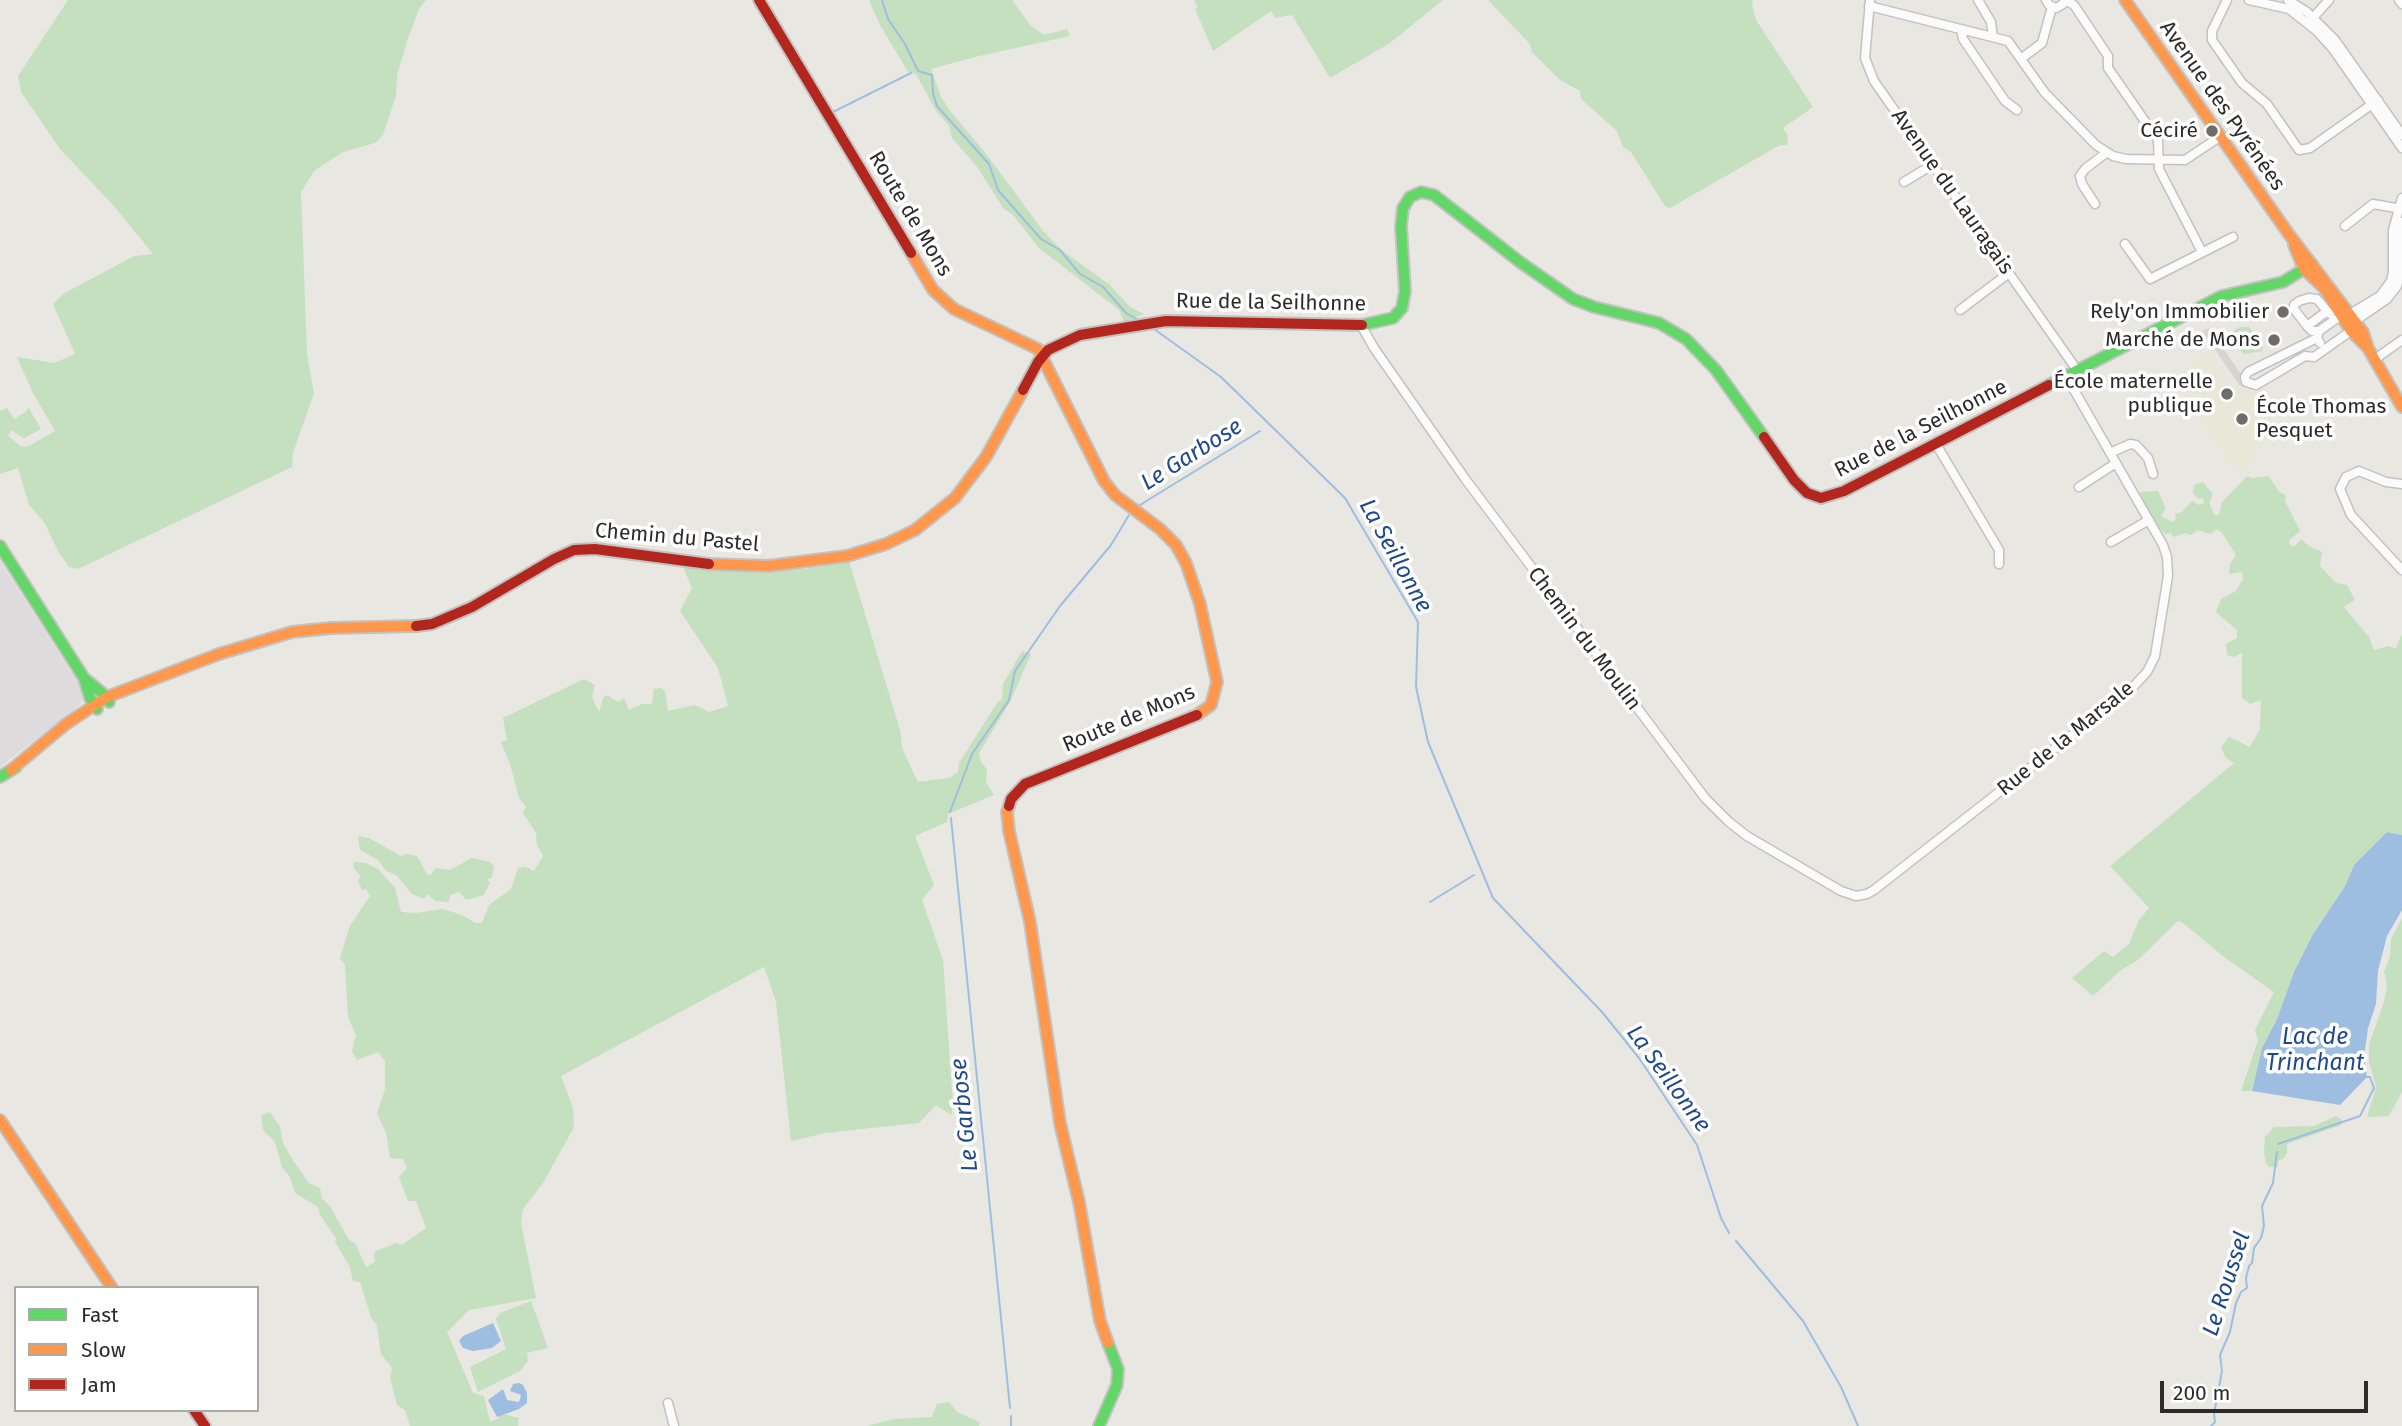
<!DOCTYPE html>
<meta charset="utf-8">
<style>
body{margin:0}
#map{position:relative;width:2402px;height:1426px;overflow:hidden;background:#e8e7e2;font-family:"Fira Sans",sans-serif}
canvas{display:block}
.legend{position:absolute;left:14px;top:1286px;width:245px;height:126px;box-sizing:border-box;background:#fff;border:2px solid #aaa;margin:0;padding:9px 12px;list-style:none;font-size:21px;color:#2b2b2b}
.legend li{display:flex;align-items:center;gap:14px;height:35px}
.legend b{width:35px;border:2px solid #aaa}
.scale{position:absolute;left:2160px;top:1381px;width:208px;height:32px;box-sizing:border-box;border:4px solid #2b2b2b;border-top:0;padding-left:9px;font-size:21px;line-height:24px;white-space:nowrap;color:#2b2b2b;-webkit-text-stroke:5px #fff;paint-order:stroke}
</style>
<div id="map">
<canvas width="2402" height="1426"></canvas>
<ul class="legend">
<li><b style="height:9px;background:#63d668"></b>Fast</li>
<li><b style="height:9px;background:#ff974d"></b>Slow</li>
<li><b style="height:9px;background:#b3261e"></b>Jam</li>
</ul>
<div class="scale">200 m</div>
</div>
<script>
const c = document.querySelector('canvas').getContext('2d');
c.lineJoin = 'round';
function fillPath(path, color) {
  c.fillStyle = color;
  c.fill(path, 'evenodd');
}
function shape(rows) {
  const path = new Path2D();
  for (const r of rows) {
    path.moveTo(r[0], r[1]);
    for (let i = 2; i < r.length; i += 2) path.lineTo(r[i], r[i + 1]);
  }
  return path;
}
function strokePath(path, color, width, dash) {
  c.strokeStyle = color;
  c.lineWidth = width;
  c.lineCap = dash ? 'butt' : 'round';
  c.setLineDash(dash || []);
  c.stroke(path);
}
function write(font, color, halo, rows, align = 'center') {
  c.font = font + ' "Fira Sans",sans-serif';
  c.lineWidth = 7;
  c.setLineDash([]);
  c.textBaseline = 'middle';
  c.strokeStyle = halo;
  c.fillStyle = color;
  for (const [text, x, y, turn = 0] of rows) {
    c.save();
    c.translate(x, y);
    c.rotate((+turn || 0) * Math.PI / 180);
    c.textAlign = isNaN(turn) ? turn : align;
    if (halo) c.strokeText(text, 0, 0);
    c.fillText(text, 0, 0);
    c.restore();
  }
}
fillPath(shape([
 [0,561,80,686,83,698,80,705,0,767]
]), '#dedbdc');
fillPath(shape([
 [2208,352,2233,389,2238,386,2245,387,2255,392,2258,396,2262,395,2265,412,2278,430,2240,471,2230,463,2177,385,2186,378,2181,371]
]), '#e9e8d8');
fillPath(shape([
 [68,0,426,0,419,9,408,38,397,75,396,96,383,135,375,143,343,152,314,171,301,192,307,354,314,393,293,453,292,467,78,569,69,567,59,553,44,522,29,505,18,468,0,474,0,411,7,408,14,419,27,411,28,407,41,429,24,438,11,430,8,436,22,447,29,446,55,431,33,393,17,357,54,363,75,354,53,304,63,294,134,256,153,254,114,206,60,149,21,92,18,76],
 [869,0,1012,0,1031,26,1044,35,1067,29,1070,36,975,57,931,69,941,97,951,112,987,155,1044,232,1064,252,1110,285,1130,307,1144,314,1124,322,1119,310,1039,248,1013,215,1003,208,978,168,952,138,949,126,935,109,916,74,908,72,879,23],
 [1194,0,1443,0,1390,43,1330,78,1292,15,1275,18,1271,11,1213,51,1195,9,1198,7],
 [1488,0,1753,0,1752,5,1756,20,1813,107,1783,128,1788,136,1787,145,1780,145,1670,208,1665,206,1631,152,1623,147,1617,131,1581,99,1580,91,1560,80,1532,52,1530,44],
 [2239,327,2249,327,2263,347,2262,351,2244,354,2236,346,2231,346,2228,339,2229,334],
 [2247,476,2252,478,2269,476,2279,492,2286,495,2285,501,2300,531,2289,540,2290,545,2295,546,2301,539,2309,546,2322,552,2320,566,2336,583,2347,585,2355,600,2344,607,2369,637,2374,650,2389,646,2396,649,2402,634,2402,835,2387,832,2354,865,2345,886,2312,936,2294,972,2277,1019,2262,1048,2252,1091,2241,1091,2258,1040,2255,1030,2274,992,2224,957,2183,923,2178,921,2138,960,2121,970,2093,996,2072,978,2104,951,2113,957,2129,944,2139,920,2149,908,2110,866,2234,763,2226,758,2221,747,2229,737,2250,747,2260,729,2261,700,2250,704,2242,698,2242,653,2234,657,2227,655,2226,644,2237,638,2237,630,2216,612,2221,599,2236,591,2243,579,2242,572,2229,574,2230,564,2236,555,2222,533,2217,529,2210,534,2198,530,2191,535,2186,533,2173,537,2171,533,2165,534,2151,519,2140,492,2158,491,2166,509,2161,516,2172,522,2176,519,2175,514,2182,512,2192,501,2199,505,2204,503,2203,498,2198,499,2193,493,2194,485,2203,482,2213,494,2209,503,2215,515,2219,515,2222,502],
 [849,561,900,730,902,748,918,782,950,778,958,772,959,763,997,703,1002,699,1003,684,1022,651,1031,654,1010,702,979,753,980,760,987,770,986,782,994,795,948,814,947,822,915,836,934,885,922,900,943,960,953,1105,951,1115,936,1105,919,1123,825,1133,791,1141,776,1002,764,967,561,1076,573,1108,574,1127,543,1183,523,1209,521,1223,536,1298,469,1310,447,1332,473,1393,484,1396,490,1422,498,1419,500,1413,519,1418,518,1426,410,1426,405,1410,397,1405,390,1378,392,1368,381,1354,377,1326,371,1317,360,1282,353,1281,350,1267,335,1242,336,1238,320,1215,318,1207,295,1193,290,1177,282,1167,275,1142,263,1130,261,1115,270,1112,280,1127,283,1143,294,1162,309,1183,320,1188,322,1198,331,1208,349,1240,355,1243,366,1267,375,1262,374,1252,396,1243,402,1245,426,1228,416,1201,408,1201,399,1177,407,1168,403,1159,390,1158,386,1132,377,1114,385,1089,385,1061,378,1052,357,1060,352,1051,356,1035,348,1017,345,965,340,958,350,926,370,896,366,889,362,890,358,880,361,877,353,867,354,862,366,863,378,869,395,888,401,912,415,913,443,909,462,915,475,923,482,923,489,905,511,889,518,868,526,867,534,871,543,856,537,845,536,833,523,813,526,807,519,798,510,764,501,742,507,740,503,718,584,679,595,685,592,697,599,712,603,698,607,695,618,702,624,698,629,710,642,704,652,704,654,689,661,688,665,691,668,711,695,705,709,712,728,706,718,668,680,611,692,588,683,567,761,572,804,569],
 [358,836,369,838,401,856,407,854,417,856,427,874,431,875,435,868,450,870,472,858,490,862,494,866,492,877,487,880,490,882,484,895,466,900,459,892,450,895,449,902,435,901,428,894,424,899,412,894,396,875,386,871,378,860,360,850],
 [2402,918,2402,1092,2389,1116,2367,1117,2376,1087,2369,1061,2369,1045,2384,1002,2387,986,2384,972,2390,957,2391,939],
 [2336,1116,2342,1120,2341,1125,2287,1144,2287,1153,2283,1159,2279,1160,2277,1167,2269,1167,2266,1163,2264,1153,2265,1137,2274,1127,2314,1126],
 [531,1301,548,1348,527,1353,528,1361,520,1371,478,1392,470,1367,506,1349,496,1319,500,1313],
 [949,1402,957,1412,980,1422,979,1426,866,1426,894,1419,932,1417,937,1404]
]), '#c4e0bf');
fillPath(shape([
 [2209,328,2241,374,2245,387,2240,386,2202,331]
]), '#d6d5d0');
fillPath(shape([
 [2387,832,2402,835,2402,910,2387,936,2378,971,2376,1004,2368,1028,2364,1057,2367,1077,2340,1105,2252,1091,2262,1048,2277,1019,2294,972,2312,936,2345,886,2354,865],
 [493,1323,501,1341,492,1348,473,1351,463,1348,459,1341,463,1336],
 [519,1383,523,1385,527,1393,527,1403,519,1409,497,1417,488,1400,503,1389,507,1400,519,1402,521,1395,510,1391,513,1384]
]), '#9ebee1');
strokePath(shape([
 [882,0,888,19,905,44,918,71,932,75,933,93,937,106,989,164,998,190,1041,239,1060,250,1080,274,1103,287,1126,313,1140,321],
 [833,112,911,73],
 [1154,329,1221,377,1345,498,1418,622,1416,687,1428,742,1493,898,1602,1012,1639,1058,1697,1145,1721,1218,1729,1233],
 [1140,505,1260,431],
 [950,812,972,754,1009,700,1015,671,1060,606,1111,545,1129,515],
 [951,818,1010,1408],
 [1430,902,1474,875],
 [2278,1144,2360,1116,2374,1088,2370,1077,2367,1077],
 [1736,1241,1803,1321,1841,1387,1858,1426],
 [1011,1426,1011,1416],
 [2211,1426,2215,1422,2214,1414,2222,1371,2220,1355,2230,1332,2236,1303,2241,1292,2247,1288,2246,1278,2249,1266,2252,1263,2254,1248,2261,1238,2264,1226,2262,1206,2273,1183,2277,1152]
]), '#9ebee1', 2);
const street = shape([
 [1870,0,1865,58,1874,81,2077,370],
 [1978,0,1991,22,1993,37],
 [2046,0,2049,5,2056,8,2063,4,2065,0],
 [2065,0,2074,5,2108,56,2108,68,2158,140,2159,169,2202,252],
 [2227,0,2212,31,2212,40,2242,83,2267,104,2299,150,2310,148,2378,100],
 [2249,0,2289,9,2317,31,2333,49,2402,148],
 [2288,0,2307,12,2335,40,2402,135],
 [2399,0,2402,4],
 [1869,6,2008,41,2045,93,2096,145,2113,156,2126,159,2185,160,2221,136],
 [2310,21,2329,0],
 [1961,29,1963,39,2005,101,2017,110],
 [2022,58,2042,43,2052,7],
 [1904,182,1932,165],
 [2095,204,2082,184,2080,176,2085,169,2106,153],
 [2345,226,2373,204,2402,209],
 [2125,244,2150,279,2233,237],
 [1960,310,2009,273],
 [2350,314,2380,296,2391,281,2393,272,2393,230,2402,198],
 [2355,321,2387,299,2397,286,2400,275,2399,243,2402,222],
 [1361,325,1374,348,1466,480,1705,798,1729,822,1747,836,1841,891,1856,896,1867,894,1874,890,2132,688,2147,672,2155,656,2168,576,2167,557,2163,545,2066,376],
 [2307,326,2294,309,2294,305,2299,301,2309,298,2317,299,2328,312],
 [2319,331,2312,331,2307,326,2326,312,2330,314],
 [2317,338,2248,372,2245,377,2246,382,2256,385,2305,356,2314,357,2355,328],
 [2320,343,2317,338,2319,331,2343,314],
 [2375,359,2402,340],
 [1936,444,1999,550,1999,564],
 [2110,453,2130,444,2136,445,2148,458,2153,474],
 [2402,484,2386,482,2359,471,2346,477,2340,489,2351,515,2402,570],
 [2079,487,2116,463],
 [2111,542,2149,520],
 [668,1403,674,1426]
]);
const fast = shape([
 [1362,325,1393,318,1402,308,1405,291,1401,226,1403,208,1410,197,1421,192,1434,195,1520,262,1573,299,1594,307,1659,323,1686,339,1716,370,1764,437],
 [2049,385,2222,296,2283,282,2312,264],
 [0,546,84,678,90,698,97,709],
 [84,678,107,697,109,702],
 [0,777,16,767],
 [1099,1426,1117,1385,1118,1369,1108,1343]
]);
const slow = shape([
 [2125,0,2288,233,2363,332,2368,348,2402,407],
 [2294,245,2304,269,2324,288,2351,331,2367,347],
 [911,253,933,290,954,309,1038,349,1104,481,1115,495,1160,529,1176,545,1186,563,1200,604,1217,682,1211,705,1197,715],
 [709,564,768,566,847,556,886,544,915,530,955,498,986,457,1023,390],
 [11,770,66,724,107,697,219,654,292,632,331,628,416,626],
 [1009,806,1007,812,1009,831,1030,922,1060,1123,1079,1202,1100,1321,1108,1343],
 [0,1120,112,1288]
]);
const jam = shape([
 [759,0,911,253],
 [1023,390,1038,362,1048,350,1080,335,1166,321,1362,325],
 [1764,437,1794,480,1807,493,1821,498,1844,491,2049,385],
 [416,626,432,624,472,607,554,559,574,550,595,549,709,564],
 [1009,806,1011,799,1025,784,1197,715],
 [194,1410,205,1426]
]);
strokePath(street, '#c2c2c1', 11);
strokePath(fast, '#c2c2c1', 14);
strokePath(slow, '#c2c2c1', 14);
strokePath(jam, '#c2c2c1', 14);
strokePath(street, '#fcfbfb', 8);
strokePath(fast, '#63d668', 10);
strokePath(slow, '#ff974d', 10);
strokePath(jam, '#b3261e', 10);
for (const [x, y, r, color] of [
 [2212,131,7,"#6d6d6b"],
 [2283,312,7,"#6d6d6b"],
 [2274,340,7,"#6d6d6b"],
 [2227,394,7,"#6d6d6b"],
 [2242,419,7,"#6d6d6b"]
]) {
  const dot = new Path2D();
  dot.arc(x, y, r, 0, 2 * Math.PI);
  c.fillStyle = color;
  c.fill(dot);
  strokePath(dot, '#fff', 2.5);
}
write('21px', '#2b2b2b', '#fff', [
 ["Avenue des Pyrénées",2222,106,55],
 ["Avenue du Lauragais",1952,192,55],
 ["Route de Mons",910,214,59],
 ["Rue de la Seilhonne",1271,303,1],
 ["Rue de la Seilhonne",1921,429,-27],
 ["Chemin du Pastel",677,538,5],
 ["Chemin du Moulin",1584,639,53],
 ["Route de Mons",1129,719,-23],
 ["Rue de la Marsale",2066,739,-39]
]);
write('21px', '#2b2b2b', '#fff', [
 ["Céciré",2198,131],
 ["Rely'on Immobilier",2269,312],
 ["Marché de Mons",2260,340],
 ["École maternelle",2213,382],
 ["publique",2213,406],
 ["École Thomas",2256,407,"left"],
 ["Pesquet",2256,431,"left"]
], 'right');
write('italic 23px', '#1e498b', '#fff', [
 ["Le Garbose",1192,455,-32],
 ["La Seillonne",1395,556,61],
 ["Lac de",2315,1038],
 ["Trinchant",2315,1064],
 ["La Seillonne",1668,1079,54],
 ["Le Garbose",965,1115,-96],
 ["Le Roussel",2227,1284,-72]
]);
</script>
